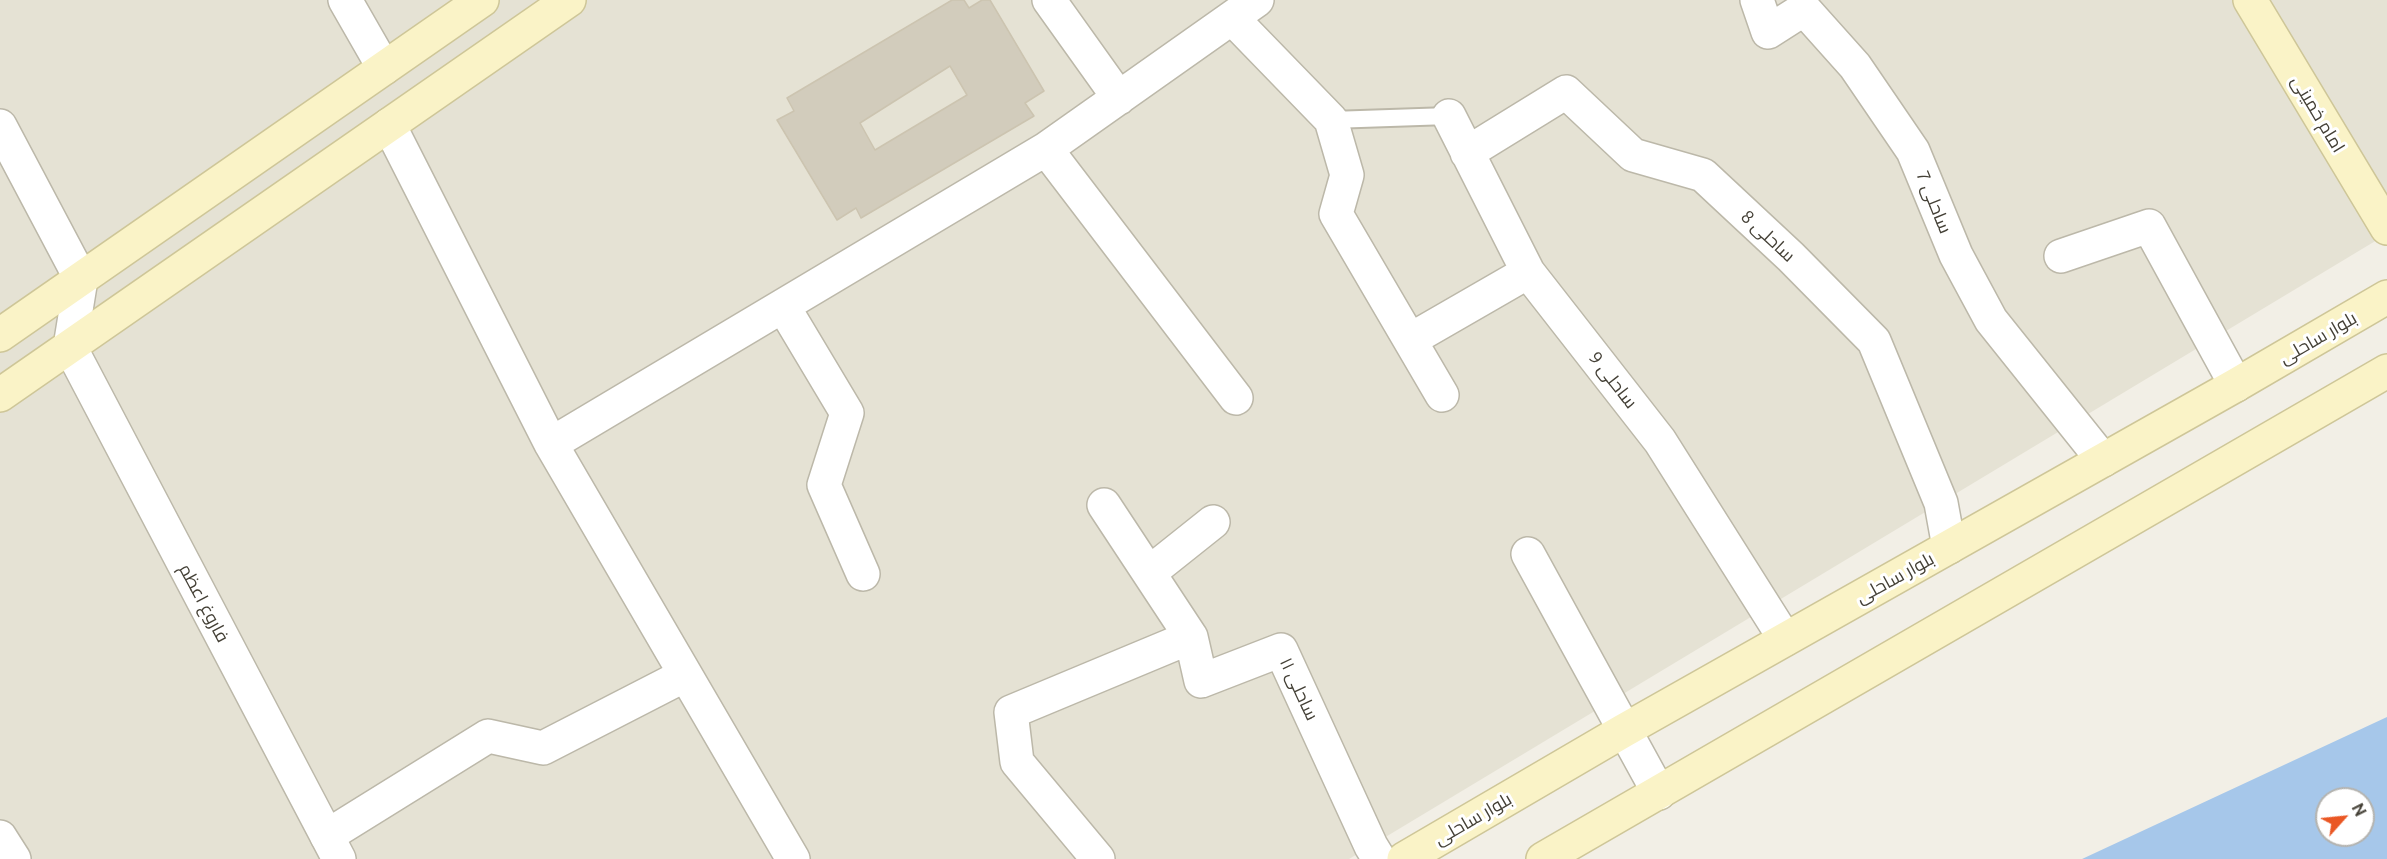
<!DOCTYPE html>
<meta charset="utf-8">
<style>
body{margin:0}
#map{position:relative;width:2387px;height:859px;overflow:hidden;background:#f2efe6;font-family:Ubuntu,sans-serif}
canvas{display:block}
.north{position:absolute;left:2315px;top:787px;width:60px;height:60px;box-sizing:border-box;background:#fff;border:2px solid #b4b3af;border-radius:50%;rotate:63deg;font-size:16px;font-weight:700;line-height:24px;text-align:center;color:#444036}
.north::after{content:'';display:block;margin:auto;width:21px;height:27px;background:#ea5724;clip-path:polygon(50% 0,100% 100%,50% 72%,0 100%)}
</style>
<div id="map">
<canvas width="2387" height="859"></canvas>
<div class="north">N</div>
</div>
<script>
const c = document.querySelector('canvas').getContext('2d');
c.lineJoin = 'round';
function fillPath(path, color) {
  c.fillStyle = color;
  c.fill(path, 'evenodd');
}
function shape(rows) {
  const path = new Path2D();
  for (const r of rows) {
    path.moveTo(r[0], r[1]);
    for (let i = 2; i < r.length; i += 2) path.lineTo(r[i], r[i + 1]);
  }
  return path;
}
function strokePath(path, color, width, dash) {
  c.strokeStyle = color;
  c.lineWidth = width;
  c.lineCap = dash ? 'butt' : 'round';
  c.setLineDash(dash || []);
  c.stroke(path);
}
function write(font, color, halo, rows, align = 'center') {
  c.font = font + ' Ubuntu,Cairo,sans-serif';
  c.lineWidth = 6;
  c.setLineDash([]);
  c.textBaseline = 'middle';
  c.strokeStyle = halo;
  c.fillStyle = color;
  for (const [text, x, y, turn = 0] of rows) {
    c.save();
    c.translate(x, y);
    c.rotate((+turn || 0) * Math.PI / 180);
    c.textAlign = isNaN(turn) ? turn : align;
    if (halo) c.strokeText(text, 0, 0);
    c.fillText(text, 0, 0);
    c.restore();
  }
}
fillPath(shape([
 [0,0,2387,0,2387,234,1349,859,0,859]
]), '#e5e2d4');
fillPath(shape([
 [2387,717,2387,859,2082,859],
 [2327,799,2363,799,2363,835,2327,835]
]), '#a6c7ea');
const building = shape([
 [952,0,964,0,969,8,982,0,990,0,1044,91,1025,103,1034,116,861,218,856,208,837,220,777,120,794,111,787,98,952,0],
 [950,66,967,95,875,150,860,123,950,66]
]);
fillPath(building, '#d2ccbc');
strokePath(building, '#ccc4b0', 1.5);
const service = shape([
 [1331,120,1449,116]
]);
const minor = shape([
 [345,0,384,68],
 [1049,0,1119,98],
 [1757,0,1768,32,1804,9,1855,66,1913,151,1956,255,1991,320,2103,460],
 [1232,18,1331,120,1347,175,1336,214,1442,395],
 [1449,116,1528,272,1660,441,1785,639],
 [389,125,551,444,793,859],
 [1046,149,1236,398],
 [1467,153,1566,92,1633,155,1703,175,1791,257,1874,341,1941,503,1949,547],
 [2061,256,2149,226,2236,385],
 [783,306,847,413,824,485,863,574],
 [1410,340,1528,272],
 [551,444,1046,149,1257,0],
 [1104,505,1191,637,1201,681,1281,650,1371,846,1379,859],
 [1528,554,1659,793],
 [1149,573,1213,522],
 [327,836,488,736,543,748,685,675],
 [0,837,14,859],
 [1098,859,1017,762,1011,712,1191,637]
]);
const tertiary = shape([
 [0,126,81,279,70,347,339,859]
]);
const secondary = shape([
 [2250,0,2387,228],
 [0,335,482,0],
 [0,395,569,0],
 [1404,859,1623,731,2236,385,2387,297],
 [1543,859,2387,371]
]);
strokePath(service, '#bcb8a9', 20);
strokePath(minor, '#bcb8a9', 36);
strokePath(tertiary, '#bcb8a9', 36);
strokePath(secondary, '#cec698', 36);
strokePath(service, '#fff', 16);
strokePath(minor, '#fff', 33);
strokePath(tertiary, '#fff', 33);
strokePath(secondary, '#faf3c7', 33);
write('18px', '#444036', '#fff', [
 ["امام خمینی",2318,114,59],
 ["ساحلی 7",1934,202,68],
 ["ساحلی 8",1768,236,43],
 ["بلوار ساحلی",2318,338,-30],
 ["ساحلی 9",1613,380,52],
 ["بلوار ساحلی",1895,578,-29],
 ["فاروغ اعظم",204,603,62],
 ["ساحلی ۱۱",1299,689,65],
 ["بلوار ساحلی",1473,819,-30]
]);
</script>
